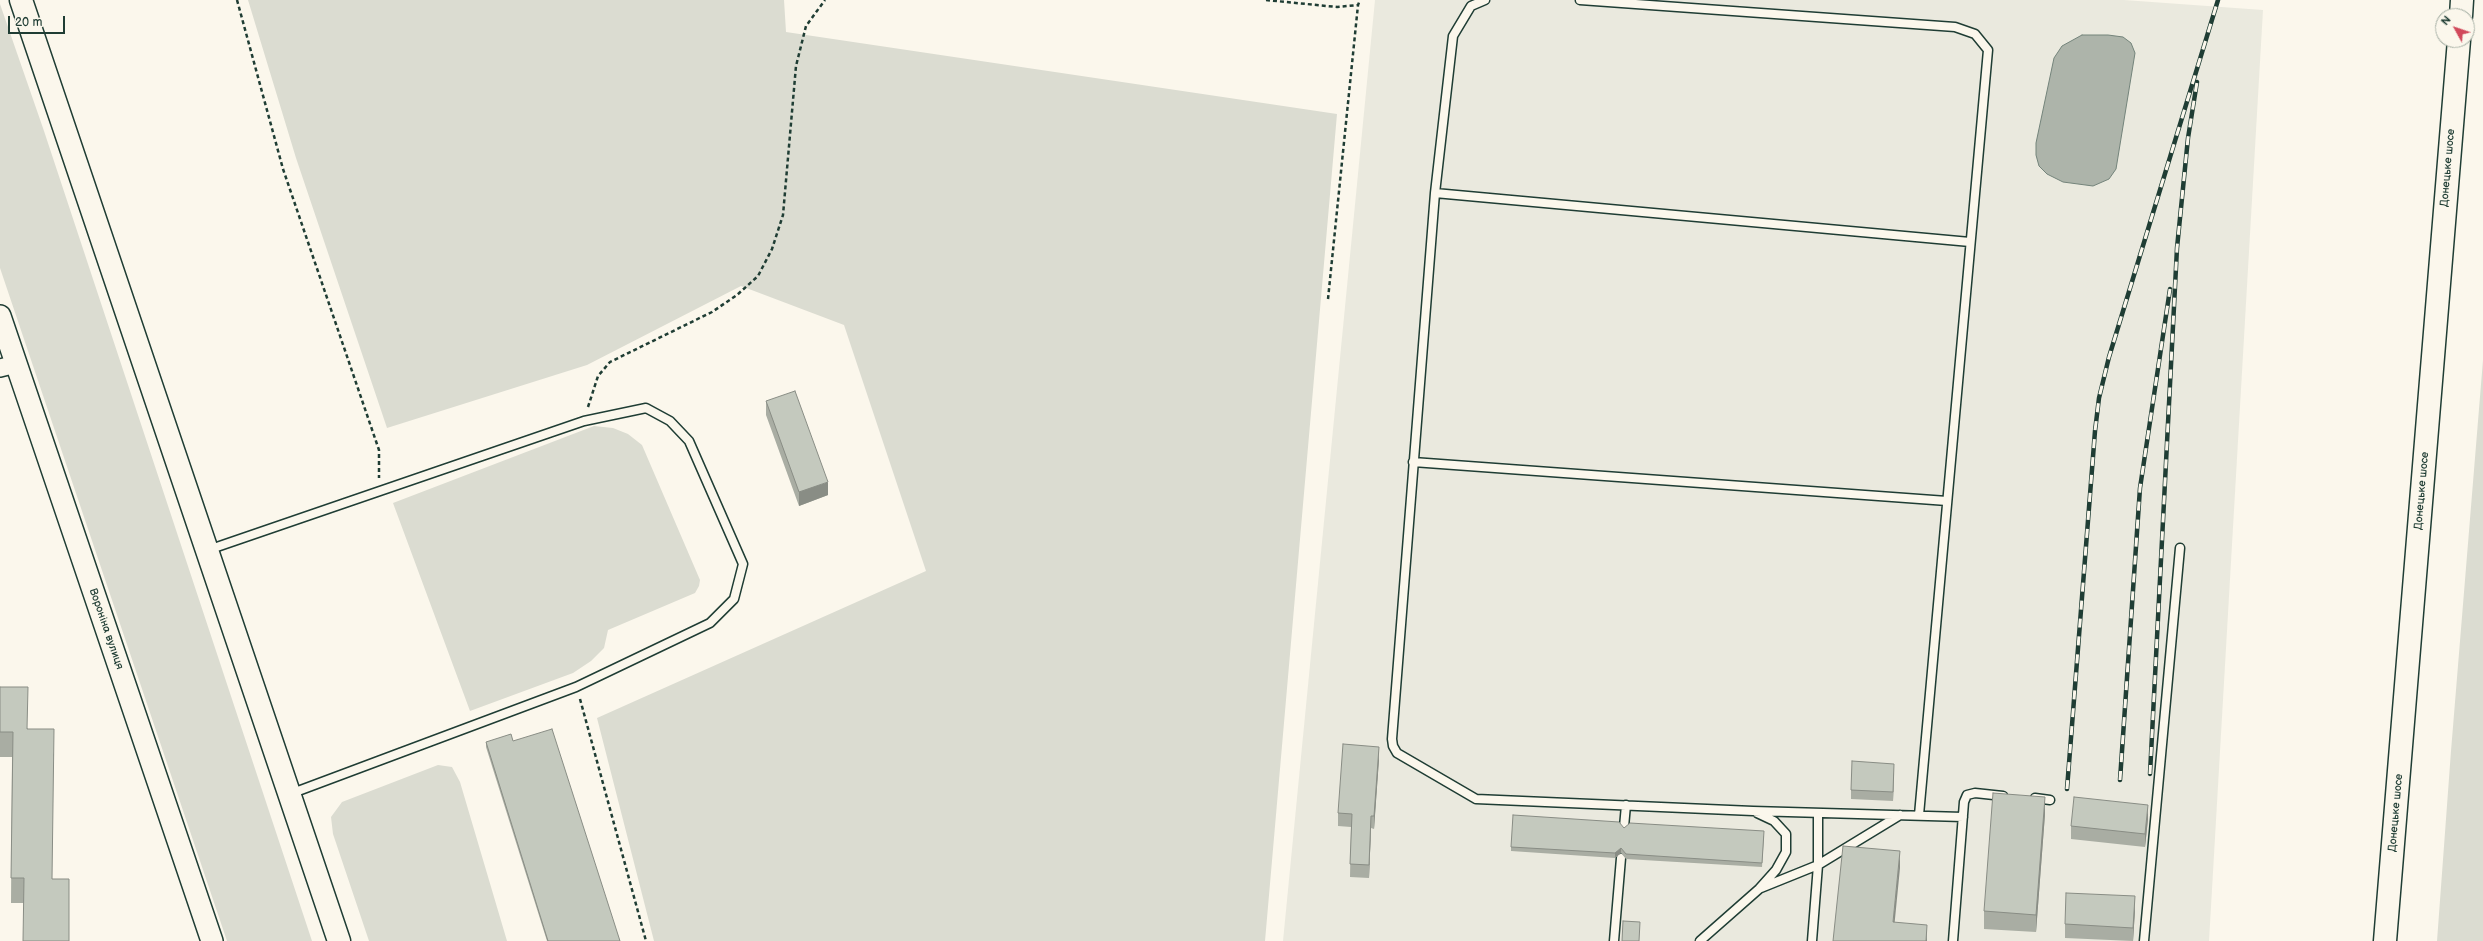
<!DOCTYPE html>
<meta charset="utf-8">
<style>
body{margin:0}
#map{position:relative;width:2483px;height:941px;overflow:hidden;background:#fbf7ec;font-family:"Balsamiq Sans",sans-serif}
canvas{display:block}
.north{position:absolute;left:2435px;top:8px;width:40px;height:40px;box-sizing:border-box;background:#fbf7ec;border:1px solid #a3ada2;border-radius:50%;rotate:310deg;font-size:11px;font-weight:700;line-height:16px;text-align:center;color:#1f3d34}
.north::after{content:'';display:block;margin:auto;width:14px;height:18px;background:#d1495b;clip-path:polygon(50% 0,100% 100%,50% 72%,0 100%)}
.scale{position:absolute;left:8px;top:16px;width:57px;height:18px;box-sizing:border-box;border:2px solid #1f3d34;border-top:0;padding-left:5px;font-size:12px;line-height:14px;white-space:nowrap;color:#1f3d34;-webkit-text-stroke:3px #fbf7ec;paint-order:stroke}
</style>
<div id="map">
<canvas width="2483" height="941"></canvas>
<div class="north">N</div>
<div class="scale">20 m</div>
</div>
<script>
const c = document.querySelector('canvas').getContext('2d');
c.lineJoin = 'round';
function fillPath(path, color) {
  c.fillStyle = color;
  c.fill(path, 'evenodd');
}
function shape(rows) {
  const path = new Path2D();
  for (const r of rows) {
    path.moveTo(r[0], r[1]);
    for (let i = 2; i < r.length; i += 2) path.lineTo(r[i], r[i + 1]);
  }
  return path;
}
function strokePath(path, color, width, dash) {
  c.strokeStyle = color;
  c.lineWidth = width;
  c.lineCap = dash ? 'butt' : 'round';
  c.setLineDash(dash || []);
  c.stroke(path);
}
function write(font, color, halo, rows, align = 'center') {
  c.font = font + ' "Balsamiq Sans",sans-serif';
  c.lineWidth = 3;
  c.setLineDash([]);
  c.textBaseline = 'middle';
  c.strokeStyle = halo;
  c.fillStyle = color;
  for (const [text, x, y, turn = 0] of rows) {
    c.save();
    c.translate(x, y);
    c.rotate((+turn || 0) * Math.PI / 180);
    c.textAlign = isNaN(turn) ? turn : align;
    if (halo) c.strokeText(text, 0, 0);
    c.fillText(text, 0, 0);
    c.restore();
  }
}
fillPath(shape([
 [1375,0,2124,0,2263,10,2209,941,1283,941]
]), '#eae9de');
fillPath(shape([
 [248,0,784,0,786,32,1337,114,1265,941,654,941,597,718,926,571,844,325,741,286,587,365,387,428,296,158],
 [0,4,44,131,312,941,227,941,0,268],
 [2483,360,2483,941,2437,941,2451,751],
 [594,426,613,428,628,434,642,445,700,580,699,586,695,593,608,630,604,648,591,661,573,673,470,711,393,503],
 [438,765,452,767,460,782,507,941,369,941,333,834,331,817,342,802]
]), '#dbdcd1');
const water = shape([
 [2082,35,2108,35,2123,37,2131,43,2135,53,2116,169,2109,179,2093,186,2063,182,2047,174,2039,166,2036,155,2036,143,2054,58,2062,46,2082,35]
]);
fillPath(water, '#adb4aa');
strokePath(water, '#74847b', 1);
const service = shape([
 [1485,0,1471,6,1453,36,1435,193,1392,739,1393,746,1397,753,1476,799,1753,811,1963,817],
 [1580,0,1955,27,1975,34,1988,50,1919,815],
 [1435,193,1970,242],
 [1413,462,1947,501],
 [208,550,584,421,646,408,670,421,689,441,743,564,734,599,710,623,576,687,290,794],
 [2035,798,2050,800],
 [1624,827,1626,805],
 [1761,888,1818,865,1818,813],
 [1614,941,1621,858],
 [1700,941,1759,889,1776,870,1786,852,1786,834,1774,821,1757,813],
 [1812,941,1818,865,1900,815],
 [1953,941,1964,802,1967,795,1975,793,2003,796],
 [2144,941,2180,548]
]);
const minor = shape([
 [0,368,16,364]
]);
const tertiary = shape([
 [0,316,212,941]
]);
const primary = shape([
 [2461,16,2462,0],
 [2385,941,2459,40]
]);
const trunk = shape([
 [21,0,339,941]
]);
strokePath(service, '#1f3d34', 11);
strokePath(minor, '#1f3d34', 20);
strokePath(tertiary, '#1f3d34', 24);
strokePath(primary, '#1f3d34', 25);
strokePath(trunk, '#1f3d34', 25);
strokePath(shape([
 [237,0,283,169,379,450,379,478],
 [1266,0,1337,7,1358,5,1360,0],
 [1328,299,1358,5],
 [588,407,598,376,610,362,712,312,737,295,758,276,772,249,783,215,796,66,806,26,825,0],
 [580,699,646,941]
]), '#1f3d34', 2.5, [4, 3]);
strokePath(service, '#fbf7ec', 8);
strokePath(minor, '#fbf7ec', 17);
strokePath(tertiary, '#fbf7ec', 21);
strokePath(primary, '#fbf7ec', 22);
strokePath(trunk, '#fbf7ec', 22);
const rail = shape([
 [2150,774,2177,248,2188,138,2197,82],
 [2120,780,2140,488,2170,289],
 [2067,789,2095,431,2099,398,2109,357,2218,0]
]);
strokePath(rail, '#1f3d34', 4.5);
strokePath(rail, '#fbf7ec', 3, [9]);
fillPath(shape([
 [766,401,828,495,799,506,766,415],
 [0,687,28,729,54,754,24,903,11,903,12,757,0,757],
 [513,741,620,941,547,941,486,747,486,742],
 [1379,759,1374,829,1371,828,1369,878,1350,877,1351,827,1338,826,1338,813],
 [1894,773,1893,801,1851,799,1851,790],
 [2045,814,2036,932,1984,929,1984,911],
 [2148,819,2145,847,2071,839,2071,826],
 [1624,828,1764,836,1762,867,1626,859,1621,853,1615,858,1511,851,1511,847],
 [2135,910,2133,941,2065,938,2065,924]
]), '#a9ada3');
fillPath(shape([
 [828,482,828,495,799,506,799,492],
 [1379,747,1379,759,1374,829,1374,816],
 [1894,764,1894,773,1893,801,1893,792],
 [2045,797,2045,814,2036,932,2036,915],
 [2148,805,2148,819,2145,847,2145,834],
 [1371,816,1371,828,1369,878,1369,865],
 [1621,848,1621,853,1615,858,1615,853],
 [1900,851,1900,868,1893,939,1893,922],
 [2135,896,2135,910,2133,941,2133,928],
 [1927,925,1927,941,1926,941]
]), '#898d85');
const building = shape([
 [795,391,828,482,799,492,766,401,795,391],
 [0,687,28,687,27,729,54,729,52,879,69,879,69,941,23,941,24,878,11,878,13,732,0,732,0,687],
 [552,729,620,941,548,941,486,742,511,734,513,741,552,729],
 [1343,744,1379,747,1374,816,1371,816,1369,865,1350,864,1352,814,1338,813,1343,744],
 [1852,761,1894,764,1893,792,1851,790,1852,761],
 [1993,793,2045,797,2036,915,1984,911,1993,793],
 [2074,797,2148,805,2145,834,2071,826,2074,797],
 [1513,815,1619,822,1624,828,1630,823,1764,831,1762,863,1626,854,1621,848,1615,853,1511,847,1513,815],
 [1843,846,1900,851,1893,922,1927,925,1926,941,1833,941,1843,846],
 [2066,893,2135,896,2133,928,2065,924,2066,893],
 [1623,921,1640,922,1639,941,1622,941,1623,921]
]);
fillPath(building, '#c4c9be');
strokePath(building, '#898d85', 1);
write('11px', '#1f3d34', '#fbf7ec', [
 ["Донецьке шосе",2448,168,-85],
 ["Донецьке шосе",2422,491,-85],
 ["Вороніна вулиця",106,629,71],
 ["Донецьке шосе",2396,813,-85]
]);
</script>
